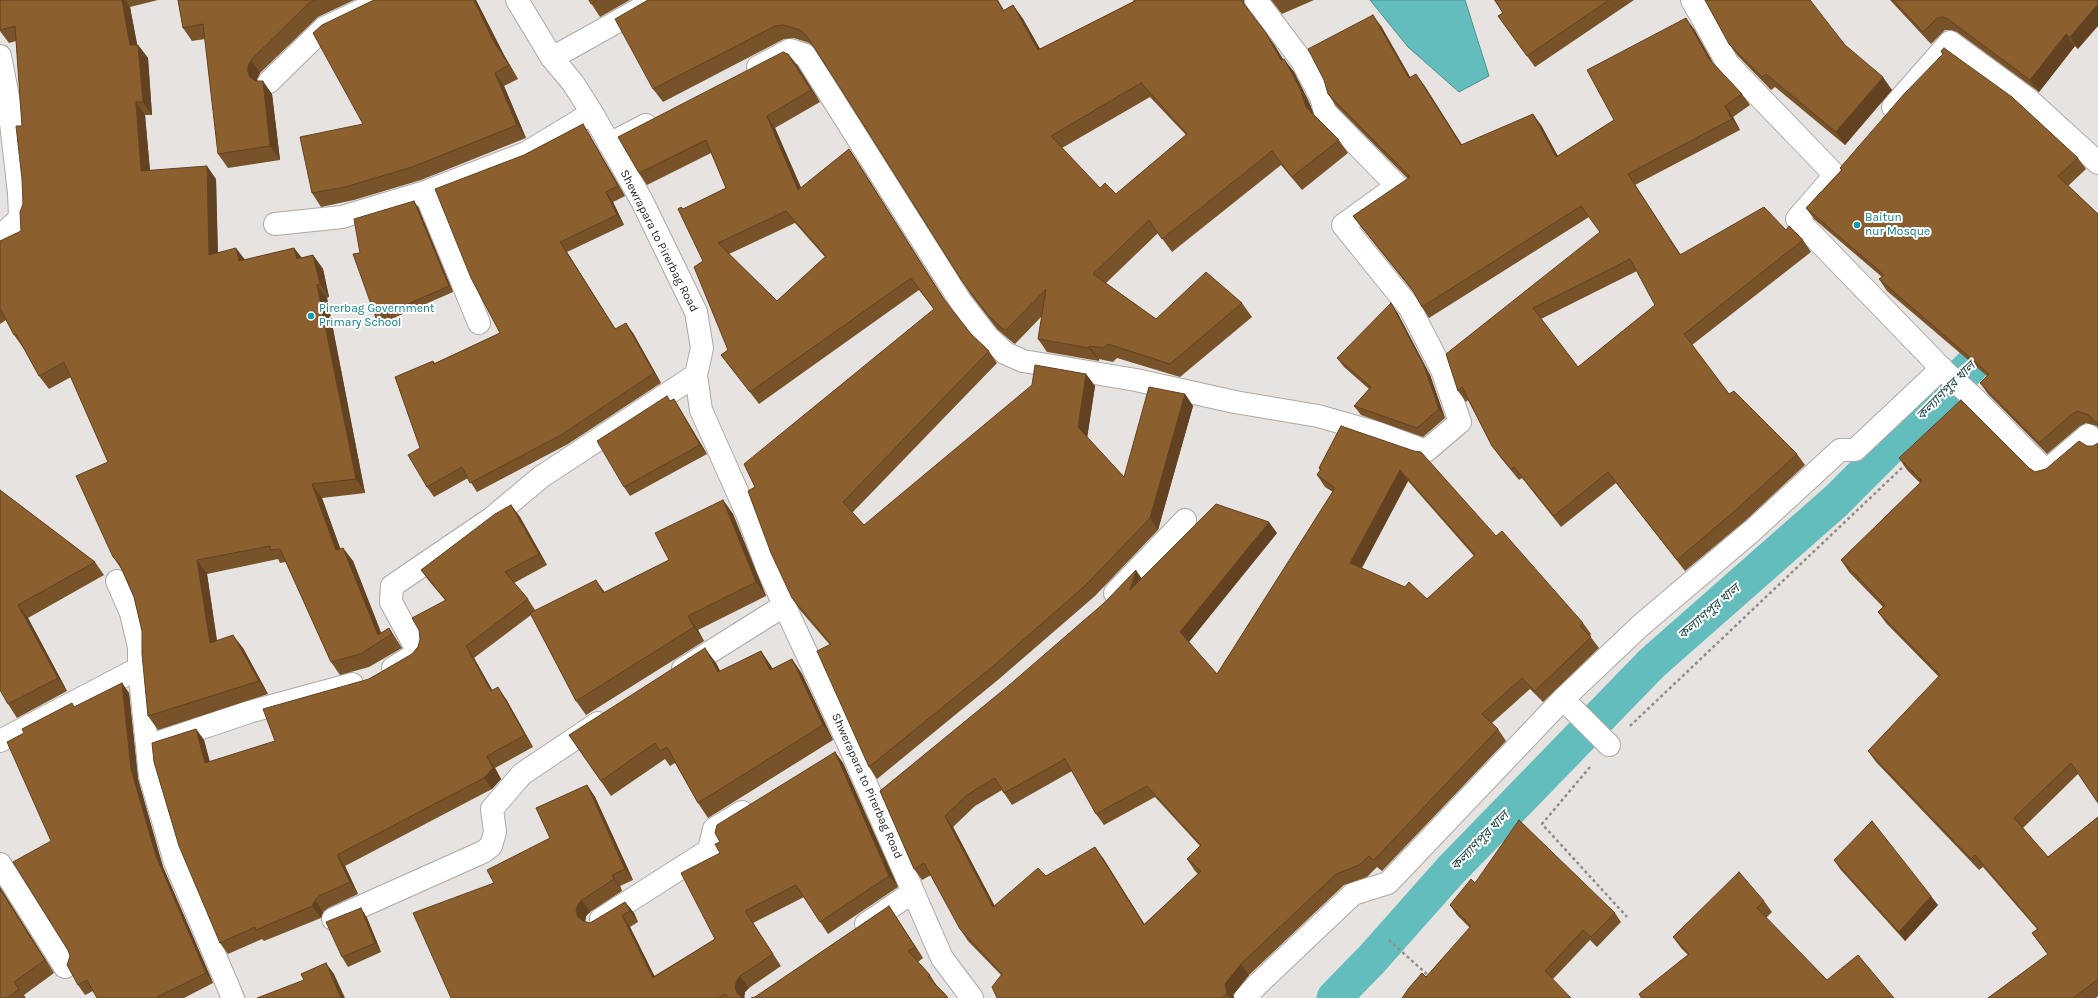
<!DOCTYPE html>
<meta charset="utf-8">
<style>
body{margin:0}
canvas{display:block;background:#e6e3e0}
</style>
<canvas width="2098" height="998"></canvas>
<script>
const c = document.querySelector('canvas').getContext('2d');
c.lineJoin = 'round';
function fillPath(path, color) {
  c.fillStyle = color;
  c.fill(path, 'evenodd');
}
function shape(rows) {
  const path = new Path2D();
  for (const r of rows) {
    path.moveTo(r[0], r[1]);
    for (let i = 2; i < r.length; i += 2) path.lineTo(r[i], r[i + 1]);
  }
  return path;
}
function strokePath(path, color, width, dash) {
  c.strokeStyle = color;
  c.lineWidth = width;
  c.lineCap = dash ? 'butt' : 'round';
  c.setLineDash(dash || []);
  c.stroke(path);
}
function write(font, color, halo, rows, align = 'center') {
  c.font = font + ' Karla,"Noto Sans Bengali",sans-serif';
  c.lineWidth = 4;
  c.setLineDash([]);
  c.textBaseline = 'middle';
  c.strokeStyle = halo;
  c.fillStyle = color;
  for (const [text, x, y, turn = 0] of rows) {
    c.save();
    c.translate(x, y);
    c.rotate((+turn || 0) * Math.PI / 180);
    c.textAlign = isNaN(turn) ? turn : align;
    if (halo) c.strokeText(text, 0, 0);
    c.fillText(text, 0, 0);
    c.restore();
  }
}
const water = shape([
 [1370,0,1465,0,1489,76,1459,92,1408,47,1370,0]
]);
fillPath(water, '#63bdbd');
strokePath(water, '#518f8f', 1);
strokePath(shape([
 [1334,998,1372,959,1450,871,1652,663,1836,501,2006,331]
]), '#63bdbd', 35);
const minor = shape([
 [517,0,552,58,573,83,592,113,642,201,696,312,702,348,696,375,701,410,748,516,768,570,849,745,942,958,972,998],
 [1692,0,1728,64,1835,175,1797,219,1945,372,1975,399,2046,471,2088,435,2098,445],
 [0,56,8,97,19,193,20,218,0,237],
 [552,58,656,0],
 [758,67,790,50,805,55,961,302,988,337,1005,353,1023,361,1136,380,1235,402,1318,416,1378,433,1426,451,1460,422,1442,370,1410,308,1343,225,1397,186,1325,112,1321,97,1302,61,1256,0],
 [269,82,324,28,383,0],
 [1893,107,1950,42,2028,99,2098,163],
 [609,144,646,125],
 [425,192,479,323],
 [275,224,342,217,425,192,526,153,592,113],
 [117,581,131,613,139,647,139,668],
 [1115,593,1185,520],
 [393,668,414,655,416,648,391,602,392,586,492,518,541,477,696,375],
 [683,669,785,605],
 [1563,699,1609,745],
 [0,741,139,668,150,776,175,862,233,998],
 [148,746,249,712,352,684],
 [0,864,65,967],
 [333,919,483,852,491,846,495,832,492,809,522,774,598,723],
 [601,919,709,850,714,829,742,812],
 [866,924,913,892],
 [1245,998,1258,984,1353,894,1388,883,1563,699,1640,626,1753,530,1840,450,1855,450,1942,368]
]);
strokePath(minor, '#aca9a6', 24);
strokePath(shape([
 [1630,726,1906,464],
 [1590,767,1542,824,1627,917],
 [1389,940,1430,977]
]), '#8e8b89', 2.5, [3, 3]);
strokePath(minor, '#fff', 22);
fillPath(shape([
 [0,0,158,0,130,7,137,45,138,45,148,58,152,115,145,115,150,170,216,179,218,253,245,260,294,248,302,258,313,255,323,269,329,297,327,298,365,493,322,498,340,549,343,548,353,561,381,633,389,628,398,642,402,648,369,667,340,675,331,662,286,562,280,563,278,559,207,574,217,640,243,648,268,694,158,730,148,716,142,631,134,597,122,570,113,557,108,462,71,377,49,389,39,376,24,348,24,349,14,335,6,320,0,324,0,241,21,231,23,204,22,126,16,41,9,43,0,31],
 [178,0,354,0,318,17,260,73,257,79,257,81,272,94,280,160,228,168,218,154,205,39,192,41,183,28],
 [374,0,476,0,504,55,518,79,504,86,526,138,421,180,354,200,321,207,312,193,363,124],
 [589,0,630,0,600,17],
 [648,0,1004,10,1013,5,1023,19,1040,49,1134,1,1133,0,1244,0,1244,2,1245,5,1275,46,1283,59,1294,72,1309,102,1314,115,1339,140,1348,153,1302,190,1281,165,1172,252,1158,233,1106,283,1156,319,1242,303,1252,317,1180,377,1117,358,1113,362,1099,359,1099,361,1047,352,1038,339,1042,316,1015,344,1012,342,997,329,971,295,962,281,839,86,814,47,809,43,794,38,784,39,663,102,653,89],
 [1150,97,1186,135,1116,194,1100,188,1062,148],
 [1271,0,1314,0,1282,14],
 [1494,0,1634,0,1535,67,1498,16,1503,13],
 [1890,0,2098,0,2078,49,2075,46,2039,92,1957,32,1951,30,1945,30,1931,44],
 [1381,26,1410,77,1424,85,1462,145,1541,125,1558,156,1614,120,1694,29,1713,63,1742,94,1750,105,1733,117,1740,130,1635,185,1680,254,1786,230,1803,240,1811,252,1692,345,1729,394,1797,454,1805,465,1745,521,1685,571,1616,483,1561,527,1522,478,1519,480,1500,457,1492,446,1468,400,1466,402,1458,391,1600,232,1589,217,1429,318,1422,307,1414,293,1361,227,1353,216,1408,179,1336,106,1328,94],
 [1637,271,1655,305,1578,367,1541,319],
 [1729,44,1845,45,1892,90,1845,145,1775,87,1771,90,1738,56],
 [1941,51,2078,158,2086,169,2068,186,2098,214,2098,428,2097,426,2086,423,2080,426,2047,454,1988,394,1980,383,1987,376,1887,291,1879,279,1882,277,1814,219,1806,208,1841,170,1840,168,1943,55],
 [788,54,797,65,820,102,775,128,801,188,849,149,857,161,947,304,970,333,989,351,997,363,852,513,864,525,1086,374,1095,386,1087,437,1124,477,1185,394,1193,406,1158,530,1095,596,999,679,877,779,869,767,830,645,800,610,792,598,755,487,934,309,919,290,759,404,721,355,728,350,703,261,683,209,726,188,711,153,647,185,639,173],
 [795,223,825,257,777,301,729,254],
 [583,124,589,134,625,196,613,202,624,225,567,252,615,329,633,333,661,383,568,444,477,492,468,478,434,497,427,487,420,448,433,361,435,363,500,333,524,155],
 [418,207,453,292,380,324,376,318],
 [1397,312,1430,375,1445,418,1423,437,1361,415,1354,406,1369,389,1344,367,1337,358],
 [674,399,707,454,630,496,624,487,671,401],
 [1341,426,1496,536,1583,623,1591,634,1590,636,1599,648,1543,702,1530,689,1492,723,1498,729,1506,741,1382,871,1377,867,1367,877,1344,885,1249,975,1233,995,1234,998,997,998,1001,975,968,941,960,929,931,875,922,880,914,869,880,791,1142,578,1277,533,1189,642,1217,674,1333,492,1325,487,1317,475,1320,470,1319,468],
 [1408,481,1474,556,1427,599,1362,568],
 [1072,771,1096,814,1104,825,1155,797,1200,846,1187,859,1195,871,1198,874,1144,924,1103,858,1046,876,995,906,953,827,975,806,1002,790,1012,805],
 [2087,446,2093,446,2078,774,2023,828,2048,857,2098,817,2098,996,2096,998,1988,998,2048,955,2032,933,2037,929,1983,867,1979,870,1876,762,1868,751,1939,677,1886,623,1878,612,1883,607,1849,572,1841,560,1920,483,1907,470,1899,458,2029,468,2035,472,2046,469],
 [0,490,95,562,104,575,28,618,67,691,17,718,8,704],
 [723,500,733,514,766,596,698,630,704,641,586,715,576,701,531,615,474,658,492,690,506,699,533,747,495,768,501,779,492,789,345,866,358,894,328,908,323,912,321,918,264,941,262,939,228,954,220,943,196,729,204,740,210,762,275,741,369,679,412,654,418,647,445,600,429,581,421,570,511,505,520,517,547,565,514,583,528,599,535,610,605,592,669,560],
 [761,651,773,669,792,659,802,674,833,740,708,818,698,803,675,763,670,766,665,759,611,796,569,735,716,663,720,671],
 [122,683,129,693,138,779,163,867,213,983,184,998,97,998,93,991,85,995,78,985,70,956,75,707],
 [835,752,843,763,898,887,828,934,804,897,753,923,781,966,749,988,745,992,744,998,745,998,451,998,494,883,550,838,587,785,595,797,633,880,620,886,622,891,590,912,586,916,585,922,590,923,625,902,634,913,638,922,630,927,654,976,715,939,720,853,720,842],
 [1834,860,1938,905,1905,941,1840,869],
 [1475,883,1615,913,1621,922,1597,947,1590,940,1553,979,1426,977,1470,928,1457,915,1450,905],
 [0,887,54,973,24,995,26,998,0,998],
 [1764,901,1772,912,1766,918,1827,980,1894,998,1641,998,1639,994,1688,955,1681,948,1673,937],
 [889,906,923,958,918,962,930,975,937,986,755,997],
 [361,908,367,918,381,952,348,967,342,957]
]), '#785228');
fillPath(shape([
 [122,0,125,0,130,7,139,54,138,45,148,58,152,115,143,102,130,45],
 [474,0,476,0,504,55,518,79,509,65,494,42],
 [997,0,998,0,1012,24,1003,11],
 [2098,4,2098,26,2078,49,2070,37],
 [1013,5,1023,19,1048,63,1038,50],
 [1373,15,1381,26,1417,89,1409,78],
 [1686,18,1694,29,1717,70,1709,59],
 [1266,33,1275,46,1291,73,1281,60],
 [2066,34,2075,46,2039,92,2030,80],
 [788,54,797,65,820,102,811,90],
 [1284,59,1294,72,1309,102,1316,120,1306,107],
 [251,60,260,73,257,79,257,85,250,77,248,72,248,66],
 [495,73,504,86,526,138,517,125],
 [1416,74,1424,85,1469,156,1461,145],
 [1883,77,1892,90,1845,145,1836,132],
 [263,81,272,94,280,160,270,146],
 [136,102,145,115,151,184,141,171],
 [1725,106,1733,117,1740,130,1732,119],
 [1533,114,1541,125,1564,168,1556,157],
 [767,116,775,128,807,201,798,190],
 [583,124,589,134,625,196,618,186],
 [849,149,857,161,951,310,943,298],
 [207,166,216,179,218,269,209,255],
 [1628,174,1635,185,1688,266,1680,255],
 [606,192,613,202,624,225,617,215],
 [414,201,418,207,453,292,449,286],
 [560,242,567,252,622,339,615,329],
 [236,248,246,261,239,261],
 [294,248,304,261,297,259],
 [313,255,323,269,329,297,320,284],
 [317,285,327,298,365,493,356,479],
 [1391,303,1397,312,1430,375,1445,418,1439,409],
 [626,323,633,333,661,383,654,373],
 [1089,346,1099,359,1099,361,1089,348],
 [1086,374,1095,386,1087,439,1078,427],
 [1185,394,1193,406,1158,530,1150,518],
 [674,399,707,454,700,445],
 [1400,470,1408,481,1358,575,1350,563],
 [312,484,322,498,346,564,336,550],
 [723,500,733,514,766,596,756,582],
 [511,505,520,517,547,565,539,554],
 [1269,522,1277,533,1188,643,1180,632],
 [343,548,353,561,384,640,378,635],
 [197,560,207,574,219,656,210,643],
 [1136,570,1144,582,1130,590],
 [596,580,606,594,603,593],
 [18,605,28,618,67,691,58,678],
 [688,616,698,630,704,641,694,627],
 [389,628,398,642,402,648,392,634],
 [233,635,243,648,268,694,259,681],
 [466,646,474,658,499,702,491,691],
 [705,648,716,663,728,687,718,672],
 [761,651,771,666,781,685,770,670],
 [792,659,802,674,833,740,823,725],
 [122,683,129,693,138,779,163,867,213,983,206,973,156,856,131,769],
 [498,687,506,699,533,747,525,735],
 [196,729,204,740,213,775,205,763],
 [835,752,843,763,898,887,889,876],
 [487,756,495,768,501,779,492,789,484,778],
 [587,785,595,797,633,880,625,869],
 [945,816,953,827,1001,919,993,907],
 [1095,847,1103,858,1152,936,1144,925],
 [337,855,345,866,358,894,350,882],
 [612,875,620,886,622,891,614,879],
 [0,887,54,973,45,960,0,889],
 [1931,896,1938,905,1905,941,1899,932],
 [315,900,323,912,321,918,312,906],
 [582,900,590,912,586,916,585,922,586,928,578,917,576,910,578,904],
 [625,902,634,913,638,922,630,911],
 [889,906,897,918,923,958,915,947],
 [361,908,367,918,381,952,375,943],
 [622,915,630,927,661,989,653,978],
 [326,963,334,974,345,998,341,998],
 [1241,964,1249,975,1233,995,1234,998,1230,998,1227,994,1225,984],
 [740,976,749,988,745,992,744,998,741,998,737,993,735,987,737,980]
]), '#624221');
const building = shape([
 [0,0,122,0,130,45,138,45,143,102,136,102,141,171,207,166,209,255,236,248,239,261,294,248,297,259,313,255,320,284,317,285,356,479,312,484,336,550,343,548,378,635,389,628,392,634,360,654,331,662,280,549,271,550,270,546,197,560,210,643,233,635,259,681,148,716,142,654,142,631,134,597,119,563,113,557,76,476,108,462,64,362,39,376,16,334,14,335,0,308,0,241,21,231,20,212,23,204,22,179,16,126,22,126,15,26,0,30,0,0],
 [178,0,316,0,309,3,251,60,248,66,248,72,250,77,256,81,263,81,270,146,218,154,203,24,183,28,178,0],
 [374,0,474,0,494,42,509,65,495,73,517,125,412,167,345,187,312,193,300,137,363,124,313,33,322,25,374,0],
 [589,0,597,0,591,4,589,0],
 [648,0,997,0,1003,11,1013,5,1038,50,1135,1,1135,0,1241,0,1266,33,1281,60,1284,59,1300,88,1306,107,1339,140,1292,177,1272,151,1162,239,1149,220,1093,274,1156,319,1206,272,1242,303,1170,364,1108,344,1103,348,1089,346,1089,348,1038,339,1046,289,1006,330,1003,329,988,315,962,281,839,86,806,35,800,30,784,25,775,26,653,89,615,19,648,0],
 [1141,83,1187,134,1116,194,1105,183,1100,188,1051,136,1141,83],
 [1495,0,1609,0,1527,56,1498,16,1503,13,1495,0],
 [1705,0,1810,0,1845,45,1883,77,1836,132,1766,74,1762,77,1729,44,1705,0],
 [1893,0,2098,0,2098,4,2070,37,2066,34,2030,80,1948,19,1943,17,1937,18,1923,32,1893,0],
 [1373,15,1409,78,1416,74,1461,145,1533,114,1556,157,1614,120,1587,70,1686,18,1709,59,1742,94,1725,106,1732,119,1628,174,1680,255,1764,207,1786,230,1789,226,1803,240,1684,334,1729,394,1734,391,1797,454,1737,509,1677,560,1608,472,1554,516,1514,467,1511,469,1492,446,1462,387,1458,391,1446,354,1600,232,1581,206,1422,307,1412,289,1353,216,1410,177,1328,94,1324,80,1308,49,1373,15],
 [1630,259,1655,305,1578,367,1533,308,1630,259],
 [1944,48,2012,97,2078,158,2058,176,2098,214,2098,425,2089,415,2078,411,2072,414,2039,443,1980,383,1989,374,1879,279,1884,275,1806,208,1842,170,1840,168,1904,94,1943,54,1941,51,1944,48],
 [783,52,788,54,811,90,767,116,798,190,849,149,943,298,970,333,989,351,843,502,864,525,1032,385,1035,365,1086,374,1078,427,1124,477,1149,387,1185,394,1150,518,1087,584,991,668,869,767,817,651,831,644,792,598,771,553,748,491,755,487,744,464,934,309,911,278,750,392,721,355,728,350,694,267,703,261,678,209,681,207,683,209,726,188,706,140,639,173,618,137,783,52],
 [786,211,826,256,777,301,718,243,786,211],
 [583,124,618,186,606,192,617,215,560,242,615,329,626,323,654,373,561,435,470,483,462,467,427,487,408,455,420,448,395,377,433,361,434,364,500,333,471,278,435,189,524,155,583,124],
 [414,201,449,286,376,318,353,254,360,253,354,219,414,201],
 [1391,303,1424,366,1439,409,1417,428,1354,406,1371,387,1337,358,1391,303],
 [667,396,670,401,674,399,700,445,624,487,597,441,667,396],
 [1961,400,2029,468,2035,472,2046,469,2079,441,2087,446,2093,446,2098,443,2098,803,2071,763,2014,818,2048,857,2098,817,2098,979,2073,998,1988,998,2048,954,2032,933,2038,929,1975,855,1971,859,1868,751,1940,675,1878,612,1885,605,1841,560,1922,481,1899,458,1961,400],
 [1341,426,1414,451,1421,452,1496,536,1502,531,1583,623,1580,626,1591,637,1535,691,1522,678,1482,714,1498,729,1374,860,1369,856,1359,865,1336,874,1241,964,1225,984,1227,994,1222,998,997,998,992,987,1002,974,960,929,924,863,914,869,880,791,1007,687,1104,603,1136,570,1130,590,1216,504,1269,522,1180,632,1217,674,1335,488,1317,475,1321,469,1319,468,1341,426],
 [1400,470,1475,555,1427,599,1409,582,1405,587,1350,563,1400,470],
 [1065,759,1096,814,1147,786,1201,845,1187,859,1201,871,1144,925,1095,847,1046,876,1038,868,993,907,945,816,967,795,995,778,1004,793,1065,759],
 [0,490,95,562,18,605,58,678,8,704,0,690,0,490],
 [723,500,756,582,688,616,694,627,576,701,530,613,596,580,603,593,669,560,655,533,723,500],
 [511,505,539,554,505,572,528,599,466,646,491,691,498,687,525,735,487,756,493,768,484,778,337,855,350,882,319,896,315,900,312,906,256,930,255,927,220,943,179,846,154,762,152,743,196,729,205,763,275,741,263,709,369,679,412,654,418,647,420,639,419,630,412,618,446,600,421,570,495,514,511,505],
 [705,648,718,672,761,651,770,670,792,659,823,725,698,803,667,747,660,751,655,743,601,781,569,735,705,648],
 [122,683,131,769,156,856,206,973,157,997,158,998,97,998,87,980,78,985,67,965,70,956,68,950,13,862,51,841,7,742,24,733,22,729,72,703,74,707,122,683],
 [835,752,889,876,820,922,796,885,745,911,773,954,740,976,737,980,735,987,737,993,743,998,745,998,729,998,725,994,718,998,451,998,413,913,494,883,487,870,550,838,536,808,587,785,625,869,612,875,614,879,582,900,578,904,576,910,578,917,583,921,590,923,625,902,630,911,622,915,653,978,715,939,681,873,720,853,715,844,720,842,715,833,717,825,835,752],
 [1519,820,1615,913,1591,937,1583,930,1545,971,1571,998,1402,998,1409,988,1422,973,1426,977,1471,926,1450,905,1471,879,1475,883,1519,820],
 [1872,821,1931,896,1899,932,1834,860,1872,821],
 [1739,872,1764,901,1757,908,1827,980,1858,955,1894,998,1642,998,1639,994,1689,954,1673,937,1739,872],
 [0,889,45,960,14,982,19,989,7,998,0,998,0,889],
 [889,906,915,947,908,951,930,975,928,977,945,994,948,998,751,998,755,997,889,906],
 [361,908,375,943,342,957,326,922,361,908],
 [326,963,341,998,257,998,304,980,301,974,326,963]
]);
fillPath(building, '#8c5f2f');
strokePath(building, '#624221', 1);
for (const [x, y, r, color] of [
 [1857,225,4,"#0f9aa8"],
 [311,316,4,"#0f9aa8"]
]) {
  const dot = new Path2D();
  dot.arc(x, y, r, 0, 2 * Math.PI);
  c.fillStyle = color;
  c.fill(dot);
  strokePath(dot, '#fff', 1.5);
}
write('12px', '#0d838f', '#fff', [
 ["Baitun",1865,218],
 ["nur Mosque",1865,232],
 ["Pirerbag Government",319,309],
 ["Primary School",319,323]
], 'left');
write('12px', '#262524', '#fff', [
 ["Shewrapara to Pirerbag Road",659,241,63],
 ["Shwerapara to Pirerbag Road",867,786,66]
]);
write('italic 13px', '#1e4848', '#fff', [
 ["কল্যাণপুর খাল",1946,391,-45],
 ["কল্যাণপুর খাল",1709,612,-41],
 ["কল্যাণপুর খাল",1480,841,-46]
]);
</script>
